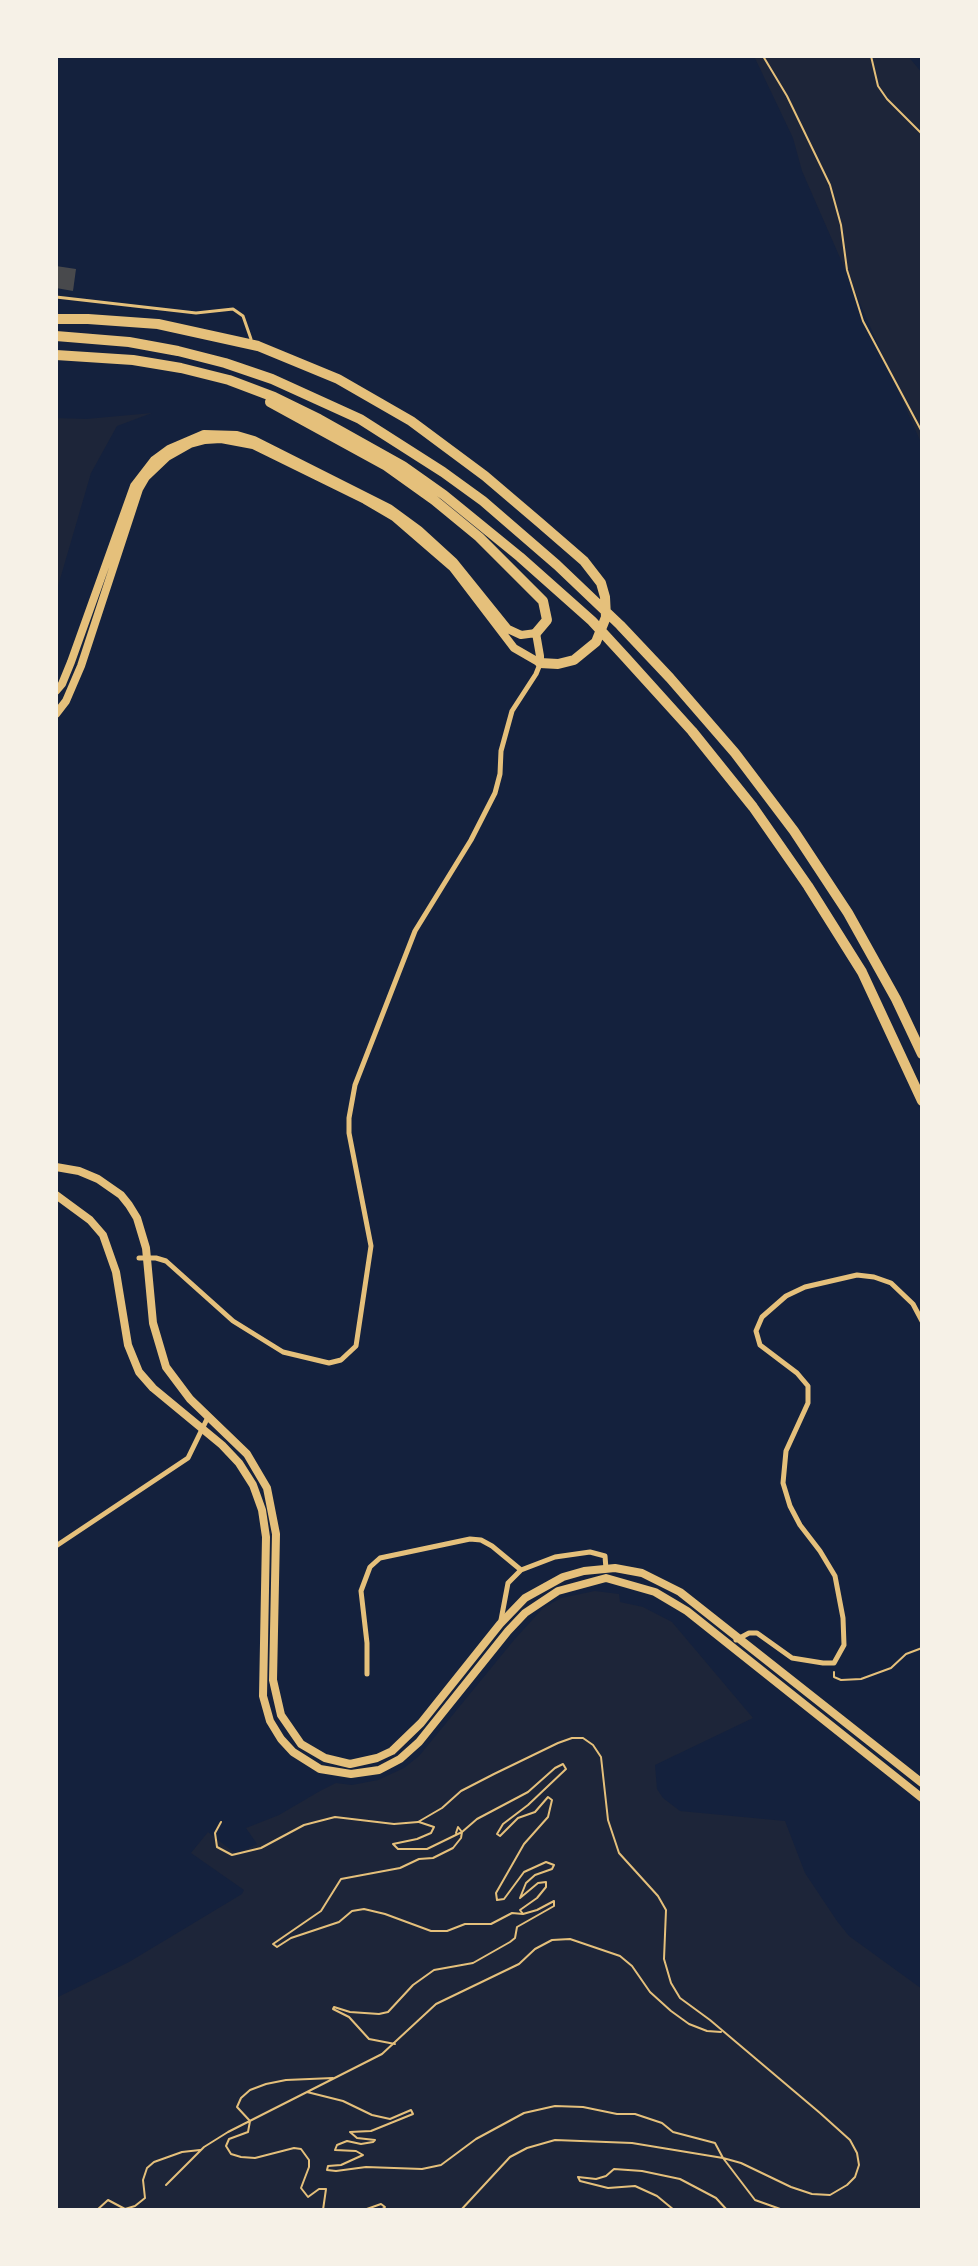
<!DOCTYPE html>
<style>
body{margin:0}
#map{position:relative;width:978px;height:2266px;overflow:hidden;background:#14213d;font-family:Ubuntu,sans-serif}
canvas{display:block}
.frame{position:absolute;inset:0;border:58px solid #f6f1e7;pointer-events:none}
</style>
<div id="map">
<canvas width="978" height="2266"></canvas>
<div class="frame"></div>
</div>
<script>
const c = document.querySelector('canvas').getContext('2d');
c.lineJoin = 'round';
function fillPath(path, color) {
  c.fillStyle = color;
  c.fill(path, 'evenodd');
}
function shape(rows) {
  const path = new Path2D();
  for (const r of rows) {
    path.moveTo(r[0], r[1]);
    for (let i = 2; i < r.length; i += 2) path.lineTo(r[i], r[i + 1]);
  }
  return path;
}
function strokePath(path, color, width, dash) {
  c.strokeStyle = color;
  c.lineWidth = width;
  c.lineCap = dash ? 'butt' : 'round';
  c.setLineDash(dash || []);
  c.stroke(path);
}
fillPath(shape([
 [754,56,908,56,922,73,922,445,802,171,793,138],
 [152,413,117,426,91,473,56,593,56,418,86,419],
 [595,1591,619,1594,620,1602,643,1607,672,1622,753,1718,655,1765,657,1789,663,1798,680,1811,785,1821,805,1873,837,1921,849,1936,922,1989,922,2210,56,2210,56,1998,129,1962,242,1894,244,1890,191,1853,208,1832,236,1854,257,1844,246,1828,279,1815,320,1791,336,1783,352,1785,378,1780,404,1768,419,1756,514,1640,543,1608,561,1598]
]), '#1d2539');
fillPath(shape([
 [56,266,76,269,73,291,56,288]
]), '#48494c');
strokePath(shape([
 [763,56,787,96,830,185,841,225,847,270,863,321,922,432],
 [871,56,878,86,887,99,922,134],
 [834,1672,834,1677,841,1680,861,1679,891,1668,906,1654,922,1648],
 [221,1822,215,1833,217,1847,232,1855,261,1848,304,1825,335,1817,394,1824,418,1822,442,1808,461,1791,494,1774,558,1743,572,1738,583,1738,593,1745,601,1757,608,1820,619,1853,658,1896,666,1910,664,1959,671,1983,680,1998,710,2020,820,2113,850,2140,857,2153,859,2165,855,2177,847,2185,830,2195,812,2194,791,2187,741,2163,723,2158,632,2143,555,2140,527,2148,510,2157,461,2210],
 [456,1833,458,1827,462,1832,461,1838,453,1848,433,1858,419,1859,400,1868,341,1879,321,1911,273,1944,277,1947,291,1938,339,1922,352,1911,364,1909,385,1914,431,1931,447,1931,465,1924,491,1924,512,1913,523,1914],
 [395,2044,369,2039,349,2017,333,2009,334,2007,350,2012,379,2014,388,2012,413,1985,434,1970,473,1963,510,1942,515,1938,517,1927,554,1906,554,1901,537,1910,523,1914,520,1910,537,1898,546,1887,546,1882,538,1883,520,1898,526,1883,535,1875,552,1869,554,1865,546,1862,524,1872,504,1899,497,1900,496,1893,524,1844,548,1817,552,1800,548,1797,535,1812,518,1818,500,1836,497,1834,503,1824,528,1805,566,1769,563,1764,555,1768,528,1792,477,1819,462,1832,427,1849,398,1849,393,1844,417,1839,431,1833,434,1827,419,1822],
 [307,2092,343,2101,372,2115,390,2119,411,2110,413,2114,371,2131,350,2132,357,2138,375,2140,373,2142,361,2144,347,2141,337,2145,335,2150,356,2151,363,2155,341,2165,328,2166,327,2170,336,2171,366,2167,422,2169,441,2165,476,2139,524,2113,555,2106,583,2107,617,2114,635,2114,662,2123,673,2132,715,2143,723,2158,755,2200,783,2210],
 [166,2185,204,2147,228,2132,382,2054,436,2004,519,1964,535,1949,552,1940,570,1939,620,1956,632,1966,650,1992,671,2011,689,2024,707,2031,721,2032],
 [97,2210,108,2200,125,2209,135,2206,145,2198,143,2180,147,2168,154,2162,182,2152,200,2150],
 [323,2210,326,2189,319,2189,308,2197,301,2188,309,2167,309,2160,301,2149,294,2148,255,2158,241,2157,231,2154,226,2146,229,2139,248,2132,250,2121,237,2107,241,2098,250,2090,266,2084,286,2080,333,2078],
 [364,2210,381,2204,385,2207,381,2210],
 [674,2210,657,2196,635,2186,608,2188,580,2181,578,2177,596,2179,606,2176,614,2169,642,2171,680,2179,716,2198,727,2210],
 [740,2210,743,2210]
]), '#e5c07b', 2);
strokePath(shape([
 [56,297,196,313,233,309,243,316,251,339]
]), '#e5c07b', 3);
strokePath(shape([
 [139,1258,156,1258,166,1261,233,1321,283,1352,329,1363,341,1360,356,1346,371,1246,349,1133,349,1118,355,1085,415,931,471,840,495,793,500,774,501,751,512,711,536,674,540,664],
 [56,1546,188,1458,208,1417],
 [501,1620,508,1583,521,1570,555,1557,590,1552,605,1556,606,1569],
 [736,1640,749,1633,757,1633,792,1658,823,1663,834,1663,844,1645,843,1618,835,1576,820,1551,800,1525,790,1506,783,1483,786,1451,808,1403,808,1386,797,1373,760,1345,756,1331,762,1317,786,1296,805,1287,857,1275,874,1277,891,1283,913,1304,922,1321],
 [367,1674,367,1643,361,1591,370,1567,380,1558,470,1539,481,1540,492,1546,521,1570]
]), '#e5c07b', 5);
strokePath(shape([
 [56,691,62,684,71,662,134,486,154,460,169,449,204,434,237,435,254,440,389,508,419,530,454,562,508,629,521,635,536,633,540,656,540,663,514,648,453,568,394,517,365,500,253,445,221,439,205,440,190,444,167,457,146,477,139,489,81,666,66,701,56,714],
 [56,1167,79,1171,98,1179,121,1195,129,1205,137,1218,146,1248,153,1323,166,1367,190,1399,247,1454,267,1488,276,1534,273,1680,281,1715,301,1744,325,1758,350,1764,377,1758,392,1751,421,1723,500,1624,525,1598,563,1577,584,1571,615,1568,642,1573,680,1592,922,1783],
 [56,1195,90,1220,103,1235,116,1272,128,1345,139,1372,153,1388,222,1445,239,1463,253,1485,262,1510,266,1537,263,1696,270,1721,281,1739,293,1752,320,1769,351,1774,379,1770,400,1759,419,1742,508,1631,525,1613,558,1591,606,1578,655,1592,687,1611,922,1798]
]), '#e5c07b', 8);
strokePath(shape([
 [56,319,88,319,158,324,258,346,338,379,411,421,485,476,539,522,584,561,601,583,605,597,606,617,596,642,574,660,558,664,540,663],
 [56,336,129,342,178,351,225,363,272,379,360,419,443,472,483,501,557,565,620,625,670,678,735,753,794,831,848,913,896,999,922,1054],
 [56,355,133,360,181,368,229,380,274,397,319,419,403,466,444,495,520,557,592,621,626,658,692,731,753,807,808,886,862,972,922,1101],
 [270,402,385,465,434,500,479,537,543,601,547,620,536,633]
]), '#e5c07b', 10);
</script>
